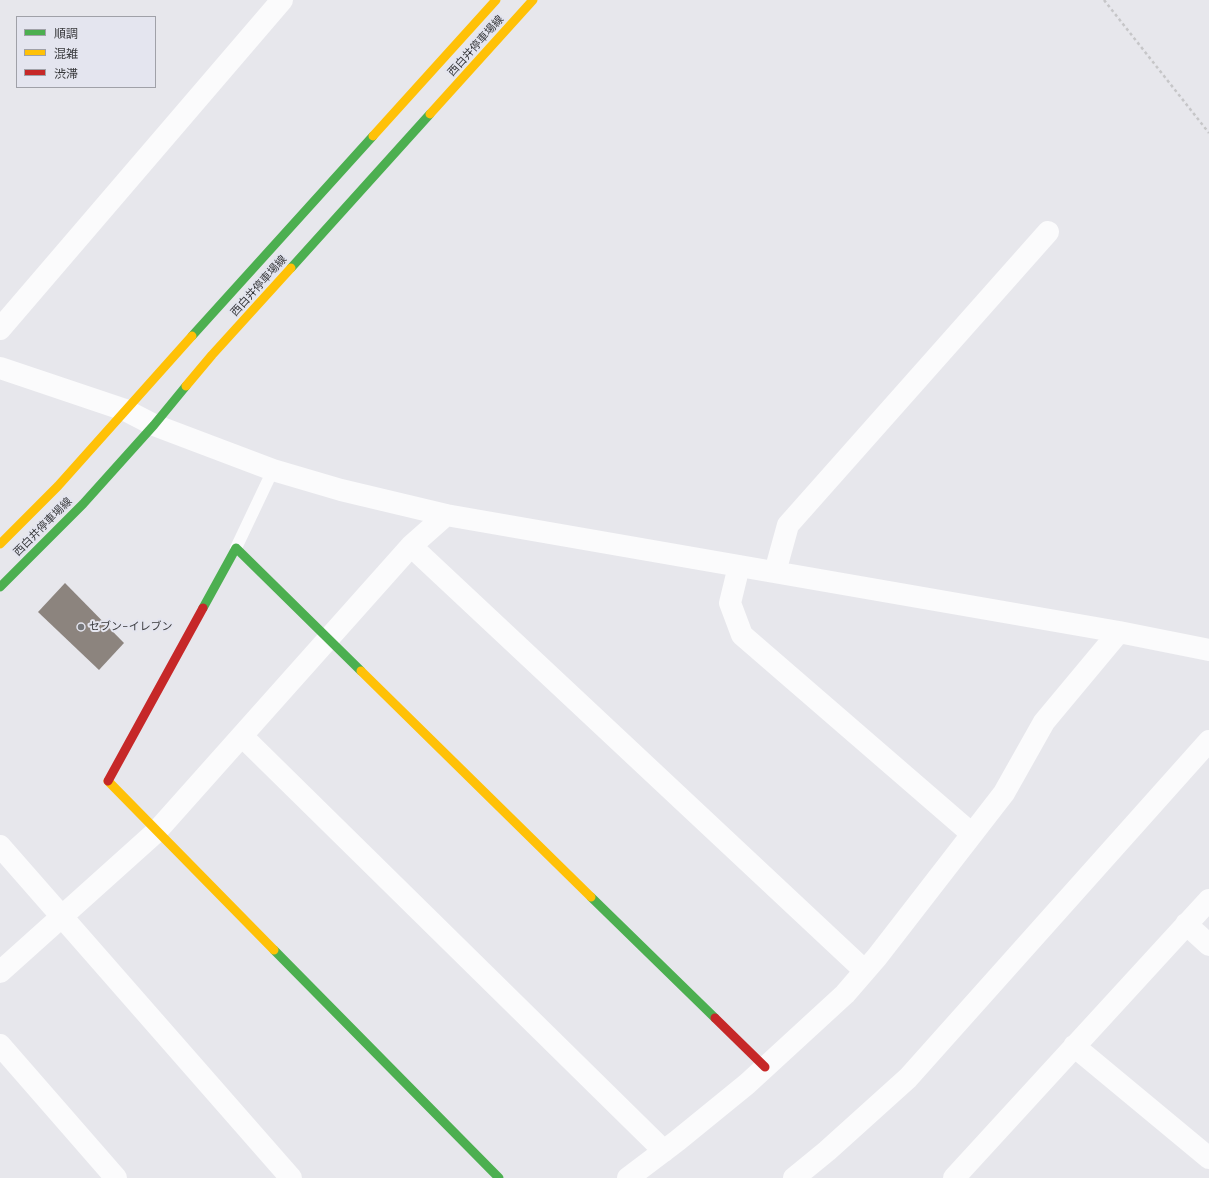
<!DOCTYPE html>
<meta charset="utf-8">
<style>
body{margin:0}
#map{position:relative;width:1209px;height:1178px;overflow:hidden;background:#e7e7ec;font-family:Merriweather,"Noto Sans JP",serif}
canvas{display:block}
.legend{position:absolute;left:16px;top:16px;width:140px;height:72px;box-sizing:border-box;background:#e4e5ef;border:1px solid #a0a1a8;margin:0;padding:5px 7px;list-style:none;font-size:12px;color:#393a3d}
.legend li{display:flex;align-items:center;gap:8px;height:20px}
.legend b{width:20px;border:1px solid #a0a1a8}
</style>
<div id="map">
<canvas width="1209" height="1178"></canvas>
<ul class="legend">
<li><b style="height:5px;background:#4caf50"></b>順調</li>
<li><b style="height:5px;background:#ffc107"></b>混雑</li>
<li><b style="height:5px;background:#c62828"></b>渋滞</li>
</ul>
</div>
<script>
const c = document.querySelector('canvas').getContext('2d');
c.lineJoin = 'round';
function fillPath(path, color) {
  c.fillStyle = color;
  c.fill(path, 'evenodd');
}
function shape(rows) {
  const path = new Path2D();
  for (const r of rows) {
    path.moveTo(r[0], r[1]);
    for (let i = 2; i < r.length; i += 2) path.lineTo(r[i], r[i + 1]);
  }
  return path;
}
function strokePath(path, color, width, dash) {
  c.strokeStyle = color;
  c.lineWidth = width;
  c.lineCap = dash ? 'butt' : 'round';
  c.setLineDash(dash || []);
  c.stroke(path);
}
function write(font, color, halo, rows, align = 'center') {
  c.font = font + ' Merriweather,"Noto Sans JP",serif';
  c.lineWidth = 4;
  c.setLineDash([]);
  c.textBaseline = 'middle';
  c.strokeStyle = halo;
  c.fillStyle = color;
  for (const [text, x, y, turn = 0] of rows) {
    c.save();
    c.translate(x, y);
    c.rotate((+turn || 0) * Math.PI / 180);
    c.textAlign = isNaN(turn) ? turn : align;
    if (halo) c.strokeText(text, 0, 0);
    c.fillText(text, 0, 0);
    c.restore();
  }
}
fillPath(shape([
 [65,583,124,643,99,670,38,612]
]), '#8c847e');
strokePath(shape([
 [1104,0,1209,133]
]), '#c6c6c8', 2.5, [3, 3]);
strokePath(shape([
 [236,548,273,470]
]), '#fbfbfc', 12);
strokePath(shape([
 [0,329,282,0],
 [0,368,125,410,154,425,273,470,341,490,446,515,1119,632,1209,650],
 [411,546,865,971],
 [739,566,730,603,742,635,972,834],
 [775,572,788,525,1048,232],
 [242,736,664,1151],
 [0,846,291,1178],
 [1186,924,1209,945],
 [0,972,156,832,411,546,446,515],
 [0,1045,116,1178],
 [1074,1046,1209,1158],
 [628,1178,677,1141,747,1084,845,994,877,957,1004,793,1044,722,1119,632],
 [794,1178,827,1151,908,1078,1209,741],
 [954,1178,1209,900]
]), '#fbfbfc', 22);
strokePath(shape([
 [291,268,430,114],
 [192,336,373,136],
 [0,587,83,504,154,425,186,386],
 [203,608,236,548,361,671],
 [591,897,715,1018],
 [274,950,499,1178]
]), '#4caf50', 9);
strokePath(shape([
 [430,114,533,0],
 [373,136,496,0],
 [186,386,212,355,291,268],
 [0,544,58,486,192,336],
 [361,671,591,897],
 [108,781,274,950]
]), '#ffc107', 9);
strokePath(shape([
 [108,781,203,608],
 [715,1018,765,1067]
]), '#c62828', 9);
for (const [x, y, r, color] of [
 [81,627,4,"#76777a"]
]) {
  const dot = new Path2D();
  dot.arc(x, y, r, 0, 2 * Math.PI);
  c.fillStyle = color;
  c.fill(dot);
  strokePath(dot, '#e4e5ef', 1.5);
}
write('11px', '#393a3d', '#e4e5ef', [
 ["西白井停車場線",476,46,-48],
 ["西白井停車場線",259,286,-48],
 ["西白井停車場線",43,527,-45]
]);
write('11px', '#393a3d', '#e4e5ef', [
 ["セブン-イレブン",89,627]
], 'left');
</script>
